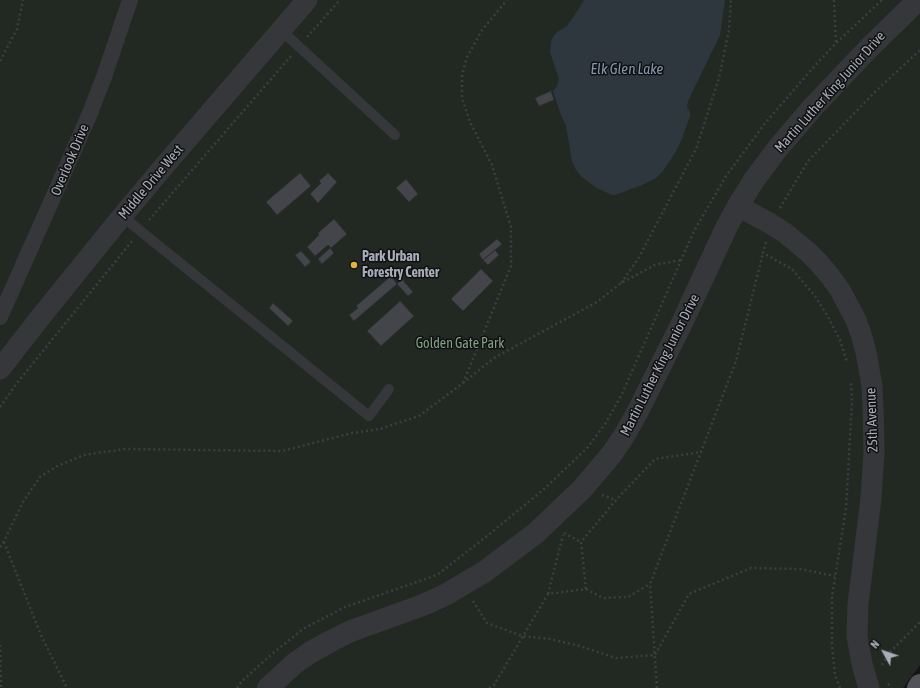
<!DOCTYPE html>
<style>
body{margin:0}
#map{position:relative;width:920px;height:688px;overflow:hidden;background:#151517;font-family:"Asap Condensed",sans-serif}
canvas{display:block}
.north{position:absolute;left:864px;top:632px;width:40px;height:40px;-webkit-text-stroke:3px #101012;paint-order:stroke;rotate:310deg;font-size:11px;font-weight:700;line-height:16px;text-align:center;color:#a8acb6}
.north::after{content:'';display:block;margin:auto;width:14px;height:18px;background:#a8acb6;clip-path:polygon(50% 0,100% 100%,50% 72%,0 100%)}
</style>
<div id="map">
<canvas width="920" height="688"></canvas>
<div class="north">N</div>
</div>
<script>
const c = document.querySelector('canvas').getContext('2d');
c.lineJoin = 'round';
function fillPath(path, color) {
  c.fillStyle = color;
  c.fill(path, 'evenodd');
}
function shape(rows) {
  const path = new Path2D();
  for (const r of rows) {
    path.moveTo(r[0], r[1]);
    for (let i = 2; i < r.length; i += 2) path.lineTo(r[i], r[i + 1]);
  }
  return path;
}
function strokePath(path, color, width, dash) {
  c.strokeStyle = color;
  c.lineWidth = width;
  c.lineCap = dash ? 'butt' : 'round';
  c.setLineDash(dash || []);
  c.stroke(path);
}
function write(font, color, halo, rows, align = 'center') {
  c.font = font + ' "Asap Condensed",sans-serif';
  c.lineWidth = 3;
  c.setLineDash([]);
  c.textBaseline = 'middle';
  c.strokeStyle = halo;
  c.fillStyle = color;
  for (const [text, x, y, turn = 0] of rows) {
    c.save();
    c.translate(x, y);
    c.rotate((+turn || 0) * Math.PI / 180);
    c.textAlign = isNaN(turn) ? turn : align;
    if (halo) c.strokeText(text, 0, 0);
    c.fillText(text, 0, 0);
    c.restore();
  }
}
fillPath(shape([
 [0,0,920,0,920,665,903,688,0,688]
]), '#222923');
fillPath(shape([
 [584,0,725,0,720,35,688,101,687,107,690,112,690,116,681,141,675,153,663,171,656,178,642,185,615,195,612,195,597,188,582,177,576,170,572,161,566,126,561,115,553,91,557,86,559,79,550,52,551,42,553,37,557,32,567,26,576,13]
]), '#2f373e');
const building = shape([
 [551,91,554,100,539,106,535,98,551,91],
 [300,173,311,186,277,215,266,202,300,173],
 [328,173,337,182,318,203,310,194,321,183,319,181,328,173],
 [406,179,418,194,409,202,396,188,406,179],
 [334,219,347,234,331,248,328,245,315,256,307,247,319,235,318,233,334,219],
 [497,239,502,244,483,260,479,254,497,239],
 [330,248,334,253,322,264,318,259,330,248],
 [495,250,499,255,488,265,483,260,495,250],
 [301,251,311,262,305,267,295,255,301,251],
 [481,269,493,281,463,311,451,299,481,269],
 [391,276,397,284,354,321,349,315,358,308,356,306,391,276],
 [402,279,413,292,408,296,397,284,402,279],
 [400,301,414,316,381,346,367,331,400,301],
 [273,303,293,321,288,326,269,308,273,303]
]);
fillPath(building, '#44454a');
strokePath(building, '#2f2f32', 1);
strokePath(shape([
 [834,0,836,43],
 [307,37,340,0],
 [0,61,17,29,23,0],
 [780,208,808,161,876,91,920,50],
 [149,220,291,56],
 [766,242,763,253,792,269,815,296,827,315,840,340,847,362],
 [621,283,638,259,696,149,719,78,729,30,731,0],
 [463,383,511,266,511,227,492,165,470,122,462,98,462,75,467,57,482,30,507,0],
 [0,407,17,383,132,241],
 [602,495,616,500],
 [564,533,581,542],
 [4,542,41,635,67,688],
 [0,547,4,541,23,502,40,477,57,466,84,455,125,449,282,451,352,433,380,429,419,416,463,383,494,358,597,302,621,283,655,265,681,260],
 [586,589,603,598,628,597,650,584],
 [548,594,563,535],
 [473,601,487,623,522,636,550,639,580,646,616,658,655,655,689,594,751,568,800,569,835,576],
 [0,645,1,688],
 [882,665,891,651,920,622],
 [888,684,892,688],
 [237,688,242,681,272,654,303,629,345,607,437,575,487,536,543,490,587,448,605,424,621,396,694,231,726,176,766,122,812,69,836,43,882,0],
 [489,688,494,685,548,594,586,589,581,542,616,500,655,459,702,452],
 [657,688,650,584,736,361,763,253],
 [840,688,835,675,832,645,832,597,846,508,852,401,851,383]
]), '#3c3e42', 2.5, [2, 3]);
strokePath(shape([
 [281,30,395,135],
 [122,216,369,416,389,389]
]), '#36373b', 10);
strokePath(shape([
 [0,317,59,184,90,113,104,77,130,0]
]), '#36373b', 16);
strokePath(shape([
 [738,206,771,224,785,233,808,252,818,262,830,276,840,290,856,320,861,334,866,352,872,386,873,407,874,452,871,498,858,604,857,636,862,664,869,688],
 [0,369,43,314,119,220,165,165,307,0]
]), '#36373b', 21);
strokePath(shape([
 [268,688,295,663,311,652,331,641,351,631,423,605,445,595,484,572,536,533,582,489,611,455,624,436,638,411,681,325,727,226,738,206,754,180,778,148,813,107,869,48,918,0]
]), '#36373b', 22);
strokePath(shape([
 [918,688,920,685]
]), '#53545a', 22);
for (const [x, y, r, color] of [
 [354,265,4,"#e2b142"]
]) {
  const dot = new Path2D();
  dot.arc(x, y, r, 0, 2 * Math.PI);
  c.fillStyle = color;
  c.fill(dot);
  strokePath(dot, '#101012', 1.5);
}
write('14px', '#a8acb6', '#101012', [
 ["Martin Luther King Junior Drive",830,92,-48],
 ["Overlook Drive",70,160,-67],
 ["Middle Drive West",151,182,-50],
 ["Martin Luther King Junior Drive",660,365,-63],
 ["25th Avenue",872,420,-92]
]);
write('bold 14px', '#a8acb6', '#101012', [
 ["Park Urban",362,257],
 ["Forestry Center",362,273]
], 'left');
write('14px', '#819f83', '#101012', [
 ["Golden Gate Park",460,344]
]);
write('italic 15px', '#8298ae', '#101012', [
 ["Elk Glen Lake",627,69]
]);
</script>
